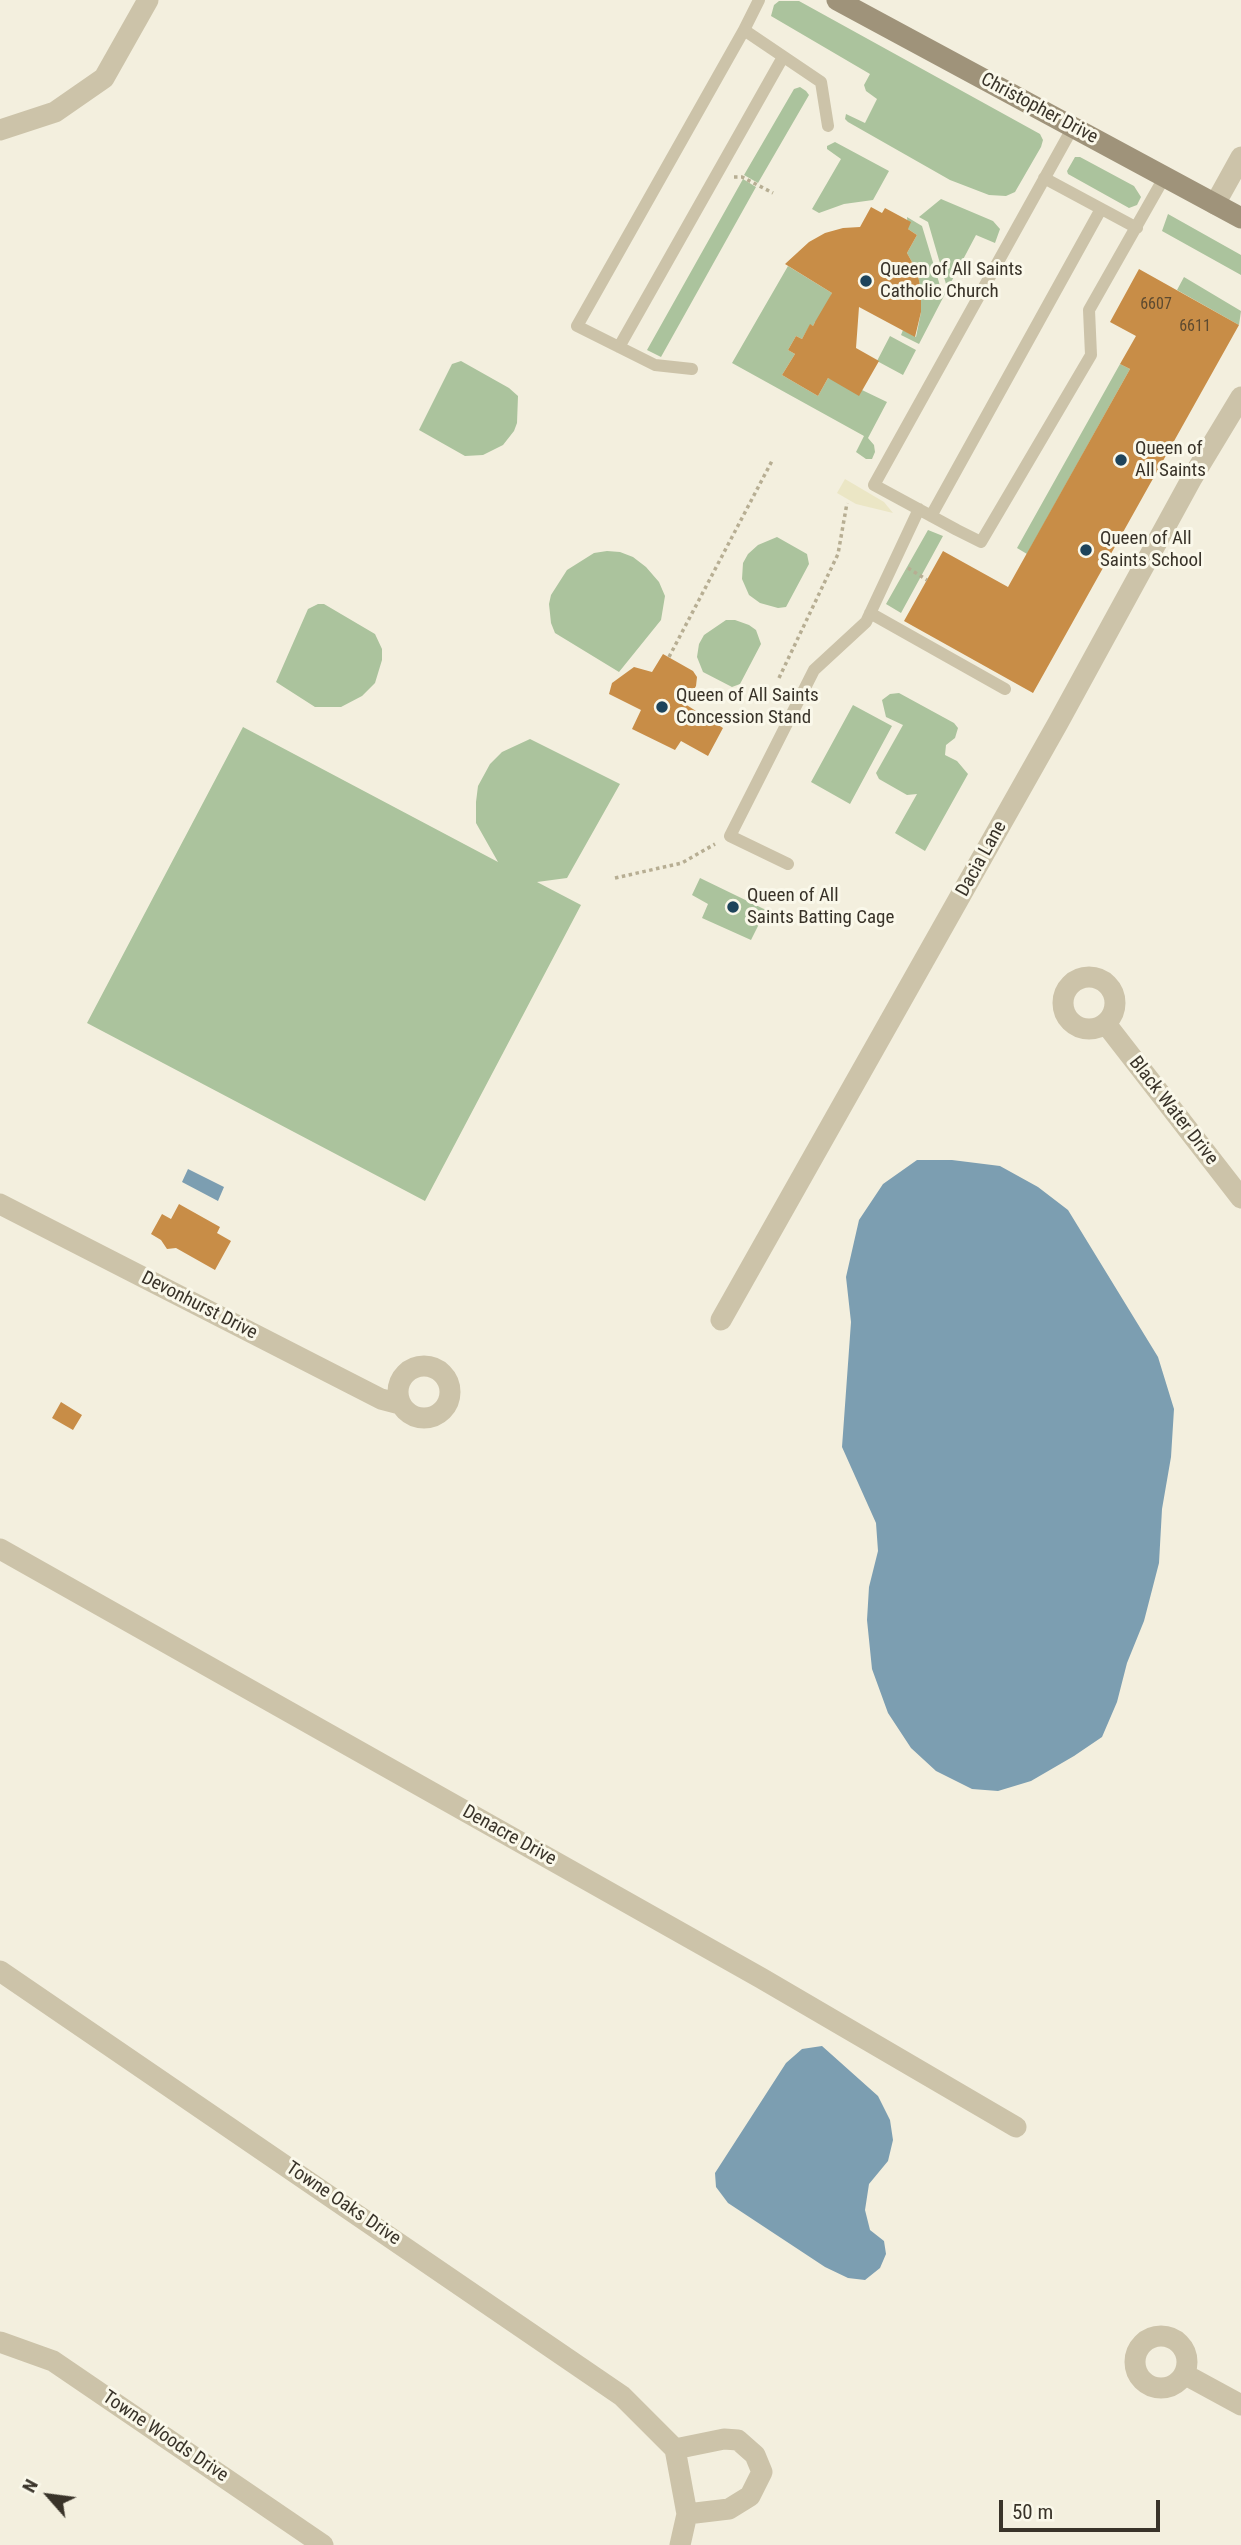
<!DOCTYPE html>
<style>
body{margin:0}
#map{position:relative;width:1241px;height:2545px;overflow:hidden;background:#f3efde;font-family:"Roboto Condensed",sans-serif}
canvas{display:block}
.north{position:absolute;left:14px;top:2461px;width:70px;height:70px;-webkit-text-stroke:5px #faf8ea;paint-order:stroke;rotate:298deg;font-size:19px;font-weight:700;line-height:28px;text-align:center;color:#393329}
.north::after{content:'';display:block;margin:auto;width:24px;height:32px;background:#393329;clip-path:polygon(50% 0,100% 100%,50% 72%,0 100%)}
.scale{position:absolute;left:999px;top:2500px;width:161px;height:32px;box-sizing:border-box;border:4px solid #393329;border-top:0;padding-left:9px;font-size:21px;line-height:24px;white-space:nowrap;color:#393329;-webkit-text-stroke:5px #faf8ea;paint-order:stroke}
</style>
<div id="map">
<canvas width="1241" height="2545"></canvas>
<div class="north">N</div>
<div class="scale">50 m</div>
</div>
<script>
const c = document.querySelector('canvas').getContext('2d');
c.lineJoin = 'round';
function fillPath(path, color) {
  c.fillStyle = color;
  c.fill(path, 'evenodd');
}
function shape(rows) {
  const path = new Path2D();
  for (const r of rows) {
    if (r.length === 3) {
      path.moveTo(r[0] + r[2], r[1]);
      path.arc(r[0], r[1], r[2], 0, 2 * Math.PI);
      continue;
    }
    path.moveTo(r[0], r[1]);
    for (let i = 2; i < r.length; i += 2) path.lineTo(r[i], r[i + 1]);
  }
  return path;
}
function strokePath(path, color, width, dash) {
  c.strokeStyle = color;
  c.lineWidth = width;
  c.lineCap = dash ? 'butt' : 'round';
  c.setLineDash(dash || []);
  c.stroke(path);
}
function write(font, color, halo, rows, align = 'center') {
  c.font = font + ' "Roboto Condensed",sans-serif';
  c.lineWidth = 6;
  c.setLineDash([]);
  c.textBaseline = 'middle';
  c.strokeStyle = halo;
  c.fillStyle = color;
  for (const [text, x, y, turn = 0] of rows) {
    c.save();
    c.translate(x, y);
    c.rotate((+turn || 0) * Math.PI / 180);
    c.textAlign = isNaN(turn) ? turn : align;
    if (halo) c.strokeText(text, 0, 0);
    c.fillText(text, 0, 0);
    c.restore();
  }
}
fillPath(shape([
 [779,1,799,1,1040,134,1043,140,1041,147,1015,192,1006,196,989,195,950,180,848,122,845,119,846,114,865,123,877,99,866,91,864,85,870,74,771,16,774,5],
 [800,87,806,91,809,95,758,183,744,175,794,89],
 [835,142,889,171,873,200,844,204,819,213,812,209,841,159,827,149,827,146],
 [1075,157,1080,157,1134,186,1141,197,1137,205,1129,208,1068,174,1067,171],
 [743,179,756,187,661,357,647,350],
 [941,199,993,221,1000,229,995,243,976,235,949,286,946,284,928,222,919,217],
 [1168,214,1241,255,1241,275,1162,231],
 [907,217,922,226,941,289,946,292,919,344,901,335,903,330,916,337,921,312,921,290,917,271,907,253,917,235,908,229],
 [788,266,832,293,820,324,815,322,813,326,810,325,802,339,796,336,788,350,795,354,782,375,818,396,828,378,862,390,887,402,868,438,874,445,875,452,872,459,866,459,856,452,864,436,732,363],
 [1184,277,1241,311,1239,325,1177,290],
 [890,336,916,350,903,375,877,361],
 [461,361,509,388,518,396,517,423,514,431,503,445,483,455,465,456,419,430,452,364],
 [1120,364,1130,369,1027,554,1017,548],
 [928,530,943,536,901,613,886,604],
 [777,537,807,554,809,564,786,607,778,608,760,603,749,595,742,579,743,563,748,554,758,545],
 [607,551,620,552,633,557,646,567,659,582,665,596,661,620,619,672,555,633,551,623,549,604,551,595,567,570,594,553],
 [318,604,324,604,375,634,382,649,382,660,375,683,362,696,341,707,315,707,276,682,308,609],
 [726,620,735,620,749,625,756,630,761,644,740,684,732,687,703,672,697,657,699,644,704,635],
 [899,693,954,723,958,728,955,738,946,745,945,755,957,761,968,774,925,851,895,833,917,794,907,795,879,779,876,773,903,725,886,717,882,700,890,694],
 [853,705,892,726,850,804,811,782],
 [243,727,498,862,476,823,476,802,478,786,490,764,502,752,530,739,620,784,567,878,537,882,581,905,425,1201,87,1023],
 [700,878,766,910,751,940,702,918,708,904,692,895]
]), '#abc39d');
fillPath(shape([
 [845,479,884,502,893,513,856,504,837,493]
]), '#ebe6c5');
fillPath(shape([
 [917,1160,952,1160,1000,1166,1038,1187,1068,1210,1158,1357,1174,1409,1171,1457,1162,1509,1159,1563,1144,1621,1127,1663,1117,1702,1102,1737,1074,1756,1031,1781,998,1791,972,1789,936,1771,911,1748,888,1713,872,1669,867,1620,869,1587,878,1551,876,1523,842,1447,851,1322,846,1277,859,1220,883,1184],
 [188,1169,224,1187,218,1201,182,1182],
 [822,2046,878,2096,890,2120,893,2140,888,2161,869,2184,865,2210,870,2230,884,2241,886,2254,880,2268,865,2280,848,2278,825,2267,728,2203,716,2187,715,2173,786,2063,802,2049]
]), '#7c9eb1');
fillPath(shape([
 [871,207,882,213,885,208,911,222,908,229,917,235,907,253,917,271,921,290,921,312,915,337,859,307,856,348,879,361,859,396,828,378,818,396,782,375,795,354,788,350,796,336,802,339,810,324,813,326,815,322,832,293,785,264,809,242,825,233,843,228,860,227],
 [1139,269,1239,325,1033,693,904,621,943,551,1008,587,1130,369,1120,364,1136,336,1110,322],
 [663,654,693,671,697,677,696,686,685,704,723,728,708,756,681,741,675,750,632,729,641,710,609,694,612,683,634,667,652,672],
 [179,1204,220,1227,217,1233,231,1241,215,1270,176,1248,167,1249,161,1240,151,1234,162,1214,171,1219],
 [61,1402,82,1415,73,1430,52,1418]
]), '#c88d47');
strokePath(shape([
 [734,177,742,177,773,193],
 [949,291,960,296],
 [908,568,927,580],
 [669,657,773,459],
 [779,678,838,554,847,503],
 [615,878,682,863,715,844]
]), '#b7ae93', 3.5, [3.5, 3.5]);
strokePath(shape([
 [759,0,744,30,821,82,828,126],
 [1073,127,874,485,957,530,981,542,1091,355,1089,310,1165,176],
 [1044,178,1137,228],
 [619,347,783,57],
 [692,369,655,365,577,326,744,30],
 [931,516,1101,209],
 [870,613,1005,689],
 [788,864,730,836,814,670,866,622,919,509]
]), '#ccc3a9', 12);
strokePath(shape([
 [0,130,55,112,104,78,148,0],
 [1215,204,1241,157],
 [1089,1003,26],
 [1106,1024,1241,1198],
 [0,1204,381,1399,400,1404],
 [721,1320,1058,723,1192,478,1241,397],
 [424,1392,26],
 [0,1549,761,1978,1016,2127],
 [0,1971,622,2396,675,2449,687,2514,680,2545],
 [1161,2362,26],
 [0,2342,53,2361,323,2545],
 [1184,2374,1241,2405],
 [675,2449,724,2439,738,2440,755,2455,762,2472,750,2496,729,2509,687,2514]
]), '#ccc3a9', 21);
strokePath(shape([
 [837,0,1241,218]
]), '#9f937a', 21);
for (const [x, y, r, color] of [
 [866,281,7,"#1e445b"],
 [1121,460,7,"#1e445b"],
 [1086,550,7,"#1e445b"],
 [662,707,7,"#1e445b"],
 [733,907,7,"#1e445b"]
]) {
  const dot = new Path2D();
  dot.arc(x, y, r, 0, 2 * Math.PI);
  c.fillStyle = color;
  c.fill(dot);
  strokePath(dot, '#faf8ea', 2.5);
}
write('16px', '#5d4a30', null, [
 ["6607",1156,305],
 ["6611",1195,327]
]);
write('19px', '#393329', '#faf8ea', [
 ["Christopher Drive",1039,109,28],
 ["Dacia Lane",982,859,-61],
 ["Black Water Drive",1173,1111,52],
 ["Devonhurst Drive",199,1306,27],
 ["Denacre Drive",509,1836,29],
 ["Towne Oaks Drive",343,2204,34],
 ["Towne Woods Drive",165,2437,34]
]);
write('19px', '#393329', '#faf8ea', [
 ["Queen of All Saints",880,270],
 ["Catholic Church",880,292],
 ["Queen of",1135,449],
 ["All Saints",1135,471],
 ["Queen of All",1100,539],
 ["Saints School",1100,561],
 ["Queen of All Saints",676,696],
 ["Concession Stand",676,718],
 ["Queen of All",747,896],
 ["Saints Batting Cage",747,918]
], 'left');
</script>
